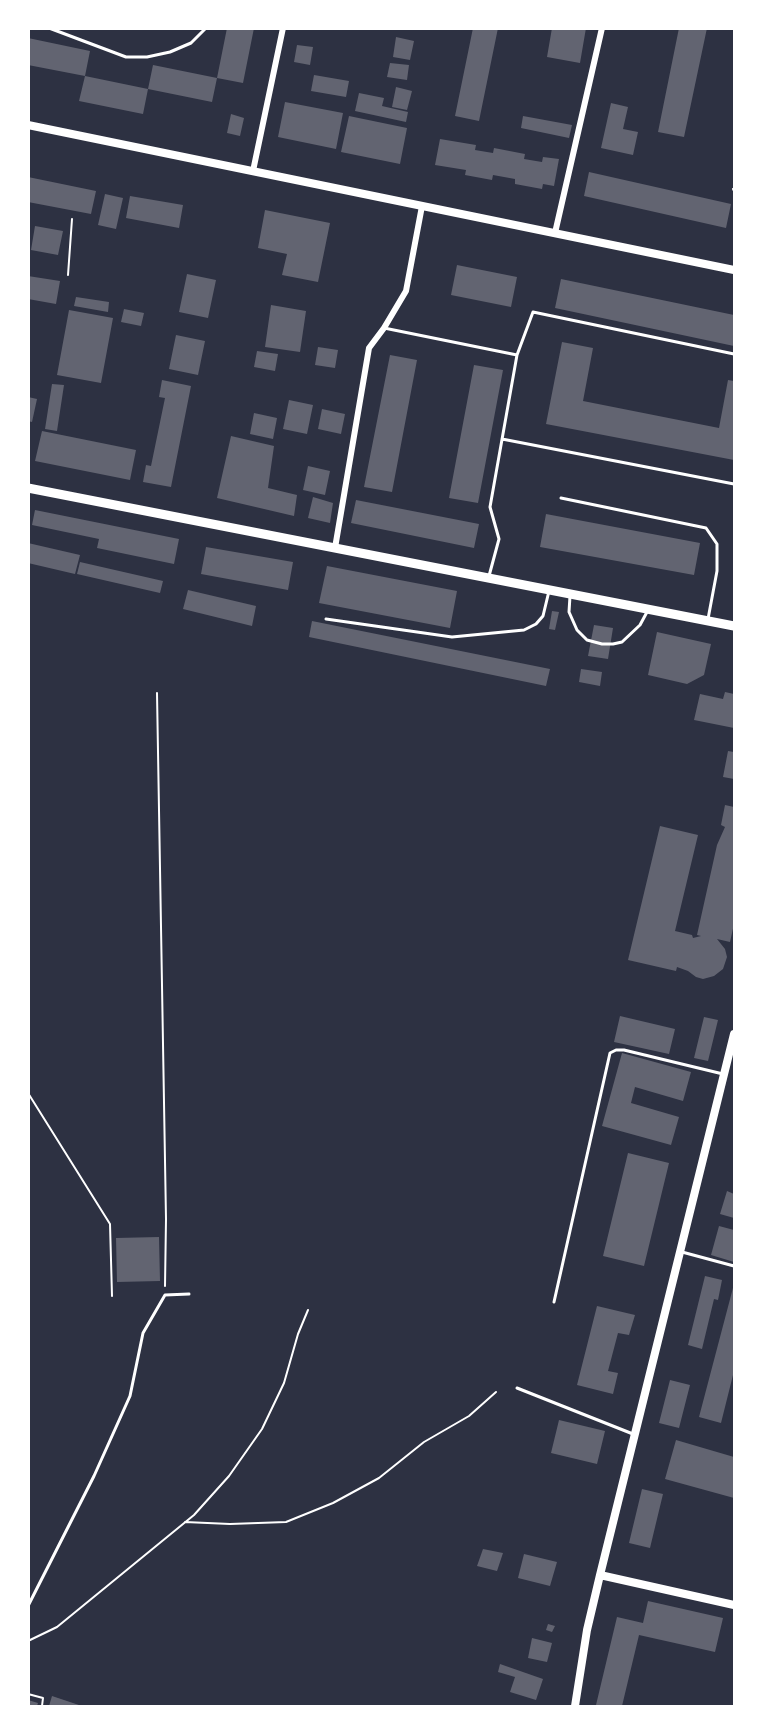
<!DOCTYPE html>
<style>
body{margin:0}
#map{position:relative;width:763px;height:1735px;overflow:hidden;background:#2d3142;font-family:Helvetica,sans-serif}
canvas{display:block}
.frame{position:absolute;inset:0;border:30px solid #fff;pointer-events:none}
</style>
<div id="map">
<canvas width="763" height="1735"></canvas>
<div class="frame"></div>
</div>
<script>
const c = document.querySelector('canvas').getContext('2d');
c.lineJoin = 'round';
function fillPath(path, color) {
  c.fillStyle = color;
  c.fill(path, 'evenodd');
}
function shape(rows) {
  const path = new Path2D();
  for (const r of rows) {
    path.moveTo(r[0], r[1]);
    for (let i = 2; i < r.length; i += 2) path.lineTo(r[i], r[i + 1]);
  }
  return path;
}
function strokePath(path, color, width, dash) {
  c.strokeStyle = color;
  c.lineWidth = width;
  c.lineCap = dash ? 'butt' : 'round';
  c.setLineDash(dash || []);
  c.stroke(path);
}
fillPath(shape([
 [227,28,254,28,243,83,217,78],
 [473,28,498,28,479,121,455,116],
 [552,28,586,28,580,63,547,57],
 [679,28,707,28,684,137,658,132],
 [396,37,414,41,410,60,393,57],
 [28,38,90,51,85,76,28,65],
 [297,45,313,47,310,65,294,62],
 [390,63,409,65,407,80,387,77],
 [153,65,217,78,212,102,148,89],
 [314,75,349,81,346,97,311,91],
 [85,76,148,89,143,114,79,101],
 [396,87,412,91,407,110,392,107],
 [359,93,384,98,382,106,408,112,406,122,355,111],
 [285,102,343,113,336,149,278,137],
 [611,103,628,107,623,129,638,132,633,155,601,148],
 [231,114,244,118,240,136,227,133],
 [349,116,407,128,400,164,341,152],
 [523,116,572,125,569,138,521,128],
 [440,139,476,145,475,150,493,153,494,148,525,154,524,159,542,162,543,157,559,159,554,186,543,184,542,189,515,184,515,179,493,175,492,180,465,175,466,170,435,165],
 [589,172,731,204,726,228,584,196],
 [28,177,96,191,91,214,28,202],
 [105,194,123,198,116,229,98,225],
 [130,196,183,205,179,228,126,218],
 [265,210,330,223,318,282,282,275,287,254,258,248],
 [35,226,63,231,58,255,31,250],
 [457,265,517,277,511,307,451,295],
 [187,274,216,280,208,318,179,312],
 [28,276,60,281,56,304,28,299],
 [561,279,734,315,734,346,555,308],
 [76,297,109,302,108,312,74,306],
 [271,305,306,311,300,352,265,347],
 [124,309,144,313,141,326,121,322],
 [69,310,113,318,101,383,57,375],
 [176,335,205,341,198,375,169,369],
 [562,342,593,348,583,401,719,428,728,380,734,381,734,460,546,424],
 [318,347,338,350,335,368,315,365],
 [257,351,278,354,275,371,254,367],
 [390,355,417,360,392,492,364,487],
 [474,365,503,370,478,503,449,498],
 [162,380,191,386,171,487,143,482,146,465,151,466,165,398,159,397],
 [52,384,64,385,57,431,45,429],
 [28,397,37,399,32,422,28,421],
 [289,400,313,405,307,434,283,429],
 [322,409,345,414,341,434,318,429],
 [254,413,277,418,273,439,250,434],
 [42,431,136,450,130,480,35,461],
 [231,436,274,446,268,488,297,495,294,516,217,498],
 [308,466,330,471,325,495,303,490],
 [313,497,333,503,330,523,308,518],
 [356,500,479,524,474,548,351,523],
 [35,510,179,539,174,564,97,548,99,539,32,525],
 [546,514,700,543,694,575,540,547],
 [28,543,80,555,75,574,28,563],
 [206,547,293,562,288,590,201,574],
 [80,562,163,581,160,593,77,574],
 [327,566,457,591,450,628,319,603],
 [188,590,256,606,252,626,183,609],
 [552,611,559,612,555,630,549,629],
 [312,621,550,669,546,686,309,637],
 [594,625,613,628,608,659,588,656],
 [657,632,711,644,704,675,687,684,648,675],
 [581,669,602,672,600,686,579,682],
 [725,692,734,694,734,728,694,720,700,694,723,699],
 [728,751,734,752,734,779,723,777],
 [725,805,734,807,734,924,730,942,717,939,725,949,727,957,723,969,714,976,703,979,696,977,688,971,677,967,676,971,628,960,660,826,698,835,675,931,692,935,693,938,701,936,697,935,717,845,725,827,721,825],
 [620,1016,675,1029,669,1054,614,1042],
 [704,1017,718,1020,708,1061,694,1058],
 [622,1053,691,1072,683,1101,635,1087,631,1103,679,1117,671,1145,602,1126],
 [628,1153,669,1163,644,1266,603,1256],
 [727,1191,734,1194,734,1218,720,1214],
 [719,1226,734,1230,734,1262,711,1255],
 [159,1237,160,1281,117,1282,116,1238],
 [705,1276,722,1280,718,1300,714,1299,702,1349,688,1345],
 [734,1284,734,1371,721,1423,699,1417],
 [597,1306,635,1315,629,1335,618,1333,608,1371,618,1373,613,1394,577,1385],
 [670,1380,690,1385,679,1428,659,1423],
 [559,1420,605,1431,597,1464,551,1453],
 [676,1440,734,1457,734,1498,665,1479],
 [642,1489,663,1494,650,1548,629,1543],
 [483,1549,503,1553,497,1571,477,1566],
 [524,1554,557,1562,550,1586,518,1578],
 [648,1601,723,1618,715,1652,639,1635,622,1706,596,1705,617,1617,643,1623],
 [548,1624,555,1626,552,1632,546,1630],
 [532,1638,552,1643,547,1662,528,1658],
 [500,1664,543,1679,536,1700,510,1692,515,1677,498,1672],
 [52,1696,82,1706,49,1706],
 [28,1700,38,1703,37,1706,28,1706]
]), '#626471');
strokePath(shape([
 [733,189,734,191],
 [68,275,72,219],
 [157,693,166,1219,165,1286],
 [28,1093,110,1224,112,1296],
 [185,1522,230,1524,286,1522,333,1503,379,1478,424,1442,469,1416,496,1392],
 [28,1641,57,1627,194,1515,229,1476,262,1429,284,1383,298,1334,308,1310],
 [28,1694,43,1698,42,1706]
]), '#fff', 2);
strokePath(shape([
 [49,28,126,57,147,57,170,52,191,43,206,28],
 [384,328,517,355,490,507,499,539,489,576],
 [517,355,533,312,734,354],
 [502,439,734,484],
 [561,498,706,528,717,544,717,571,708,619],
 [570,596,569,612,577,630,587,640,602,644,613,644,622,642,640,625,647,612],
 [326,619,452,637,524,630,536,624,543,616,549,591],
 [682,1252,734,1266],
 [554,1302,610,1053,616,1050,624,1050,723,1074],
 [517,1388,633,1434],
 [28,1606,94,1476,130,1396,143,1333,165,1295,189,1294]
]), '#fff', 3);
strokePath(shape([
 [253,171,283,28],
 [555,233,602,28],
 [335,548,369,348,384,328,406,291,422,206]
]), '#fff', 6);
strokePath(shape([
 [28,125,734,270],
 [600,1575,734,1605],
 [575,1706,587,1630,600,1575,734,1034]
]), '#fff', 8);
strokePath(shape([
 [28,488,734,626]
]), '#fff', 9);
</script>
